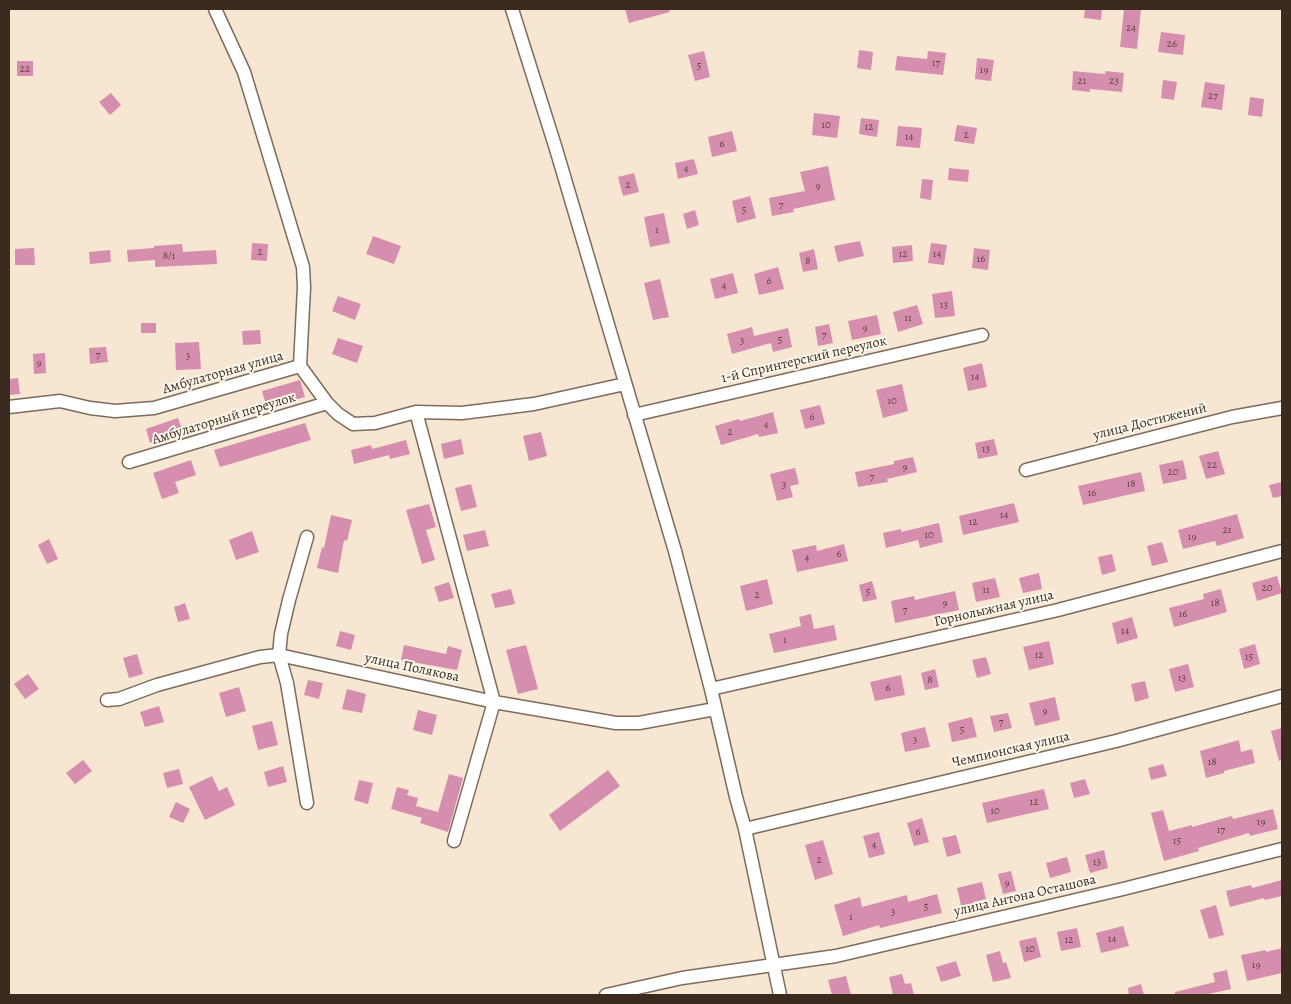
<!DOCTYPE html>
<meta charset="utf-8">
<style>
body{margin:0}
#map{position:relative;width:1291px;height:1004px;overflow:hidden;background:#f7e6d1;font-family:Alegreya,serif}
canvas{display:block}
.frame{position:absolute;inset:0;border:10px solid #3b2a1e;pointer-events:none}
</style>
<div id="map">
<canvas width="1291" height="1004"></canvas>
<div class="frame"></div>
</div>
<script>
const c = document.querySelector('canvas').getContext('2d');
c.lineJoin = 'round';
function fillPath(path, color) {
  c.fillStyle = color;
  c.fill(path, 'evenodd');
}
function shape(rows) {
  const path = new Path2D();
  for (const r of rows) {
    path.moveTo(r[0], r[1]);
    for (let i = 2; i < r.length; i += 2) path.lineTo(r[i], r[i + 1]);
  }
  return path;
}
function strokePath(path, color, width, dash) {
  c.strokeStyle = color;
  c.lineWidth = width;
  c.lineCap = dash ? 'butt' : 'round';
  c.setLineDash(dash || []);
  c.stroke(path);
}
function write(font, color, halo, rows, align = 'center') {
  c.font = font + ' Alegreya,serif';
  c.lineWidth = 4;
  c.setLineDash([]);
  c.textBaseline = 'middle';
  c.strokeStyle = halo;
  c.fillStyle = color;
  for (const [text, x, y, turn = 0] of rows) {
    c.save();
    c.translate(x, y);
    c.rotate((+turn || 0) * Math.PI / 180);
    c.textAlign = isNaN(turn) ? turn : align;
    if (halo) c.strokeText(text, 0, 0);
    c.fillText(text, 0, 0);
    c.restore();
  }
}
fillPath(shape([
 [625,9,669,9,670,12,629,23],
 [1085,9,1102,9,1101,20,1084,18],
 [1124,9,1141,9,1137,49,1120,47],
 [1161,32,1185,35,1183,55,1158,52],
 [859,50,873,52,871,70,857,68],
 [704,51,710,77,695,81,688,55],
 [928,51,946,53,943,75,895,70,897,56,927,59],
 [977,58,994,60,991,81,975,79],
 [17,61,33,61,33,76,17,76],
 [1073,71,1105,74,1106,71,1124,73,1122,92,1090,89,1090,92,1072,90],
 [1163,80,1177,82,1174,100,1161,98],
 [1205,82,1225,85,1222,110,1201,107],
 [111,93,121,105,110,115,99,102],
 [1250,97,1264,99,1262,117,1248,115],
 [814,113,840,116,837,138,812,135],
 [861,118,879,120,877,137,859,134],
 [957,125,977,128,974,144,954,141],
 [898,126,922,128,920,148,896,146],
 [732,131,737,151,712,157,708,137],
 [694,159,698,174,678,179,675,163],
 [828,166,835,200,793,209,794,212,772,216,769,198,805,191,800,172],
 [949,168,969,170,968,182,948,180],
 [634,173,639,192,623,196,618,177],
 [922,179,933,180,931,200,920,198],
 [750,196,756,218,737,223,732,201],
 [695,210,699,225,687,229,683,214],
 [664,213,670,243,650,247,644,217],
 [373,236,401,246,394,264,366,254],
 [860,241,864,256,838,262,834,246],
 [252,243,268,244,267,261,251,260],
 [931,243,947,245,944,265,928,263],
 [182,244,183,252,216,250,217,264,155,267,155,260,128,262,127,250,154,248,154,246],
 [912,245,913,261,893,263,892,247],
 [34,248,35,265,15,265,15,249],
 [974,248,990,250,988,270,972,268],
 [814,249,818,269,803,272,799,253],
 [110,250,111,262,90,264,89,252],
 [778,267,784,289,759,295,754,274],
 [733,273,738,293,715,299,710,279],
 [660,279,669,317,653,320,644,283],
 [952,291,955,316,935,318,932,294],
 [338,296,361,304,355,320,332,311],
 [917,305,923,324,898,332,893,312],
 [877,315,881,334,852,340,848,321],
 [141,323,156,323,156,333,141,333],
 [829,324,833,343,818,346,815,327],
 [752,327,754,336,788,328,792,347,773,352,771,343,732,354,727,334],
 [260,330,261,344,243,345,242,331],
 [338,338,363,346,357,363,332,354],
 [199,342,201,369,176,370,175,343],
 [106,347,108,362,90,364,89,348],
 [45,353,46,373,34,374,33,354],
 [982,363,987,387,968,391,963,368],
 [18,378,20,394,9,395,9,379],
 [300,380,305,397,267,408,262,391],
 [902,384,908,411,883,418,876,390],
 [820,405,825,424,805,429,800,410],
 [773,412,778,433,759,437,758,434,721,445,715,426,739,419,740,421],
 [178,418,183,432,150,443,146,429],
 [305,423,311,440,220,467,214,450],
 [541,432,547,456,529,461,523,436],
 [461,439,464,454,444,459,441,444],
 [994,439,998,455,978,459,975,443],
 [406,440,410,454,390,459,389,455,354,464,351,450,371,445,372,449],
 [1218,451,1225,474,1206,479,1199,456],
 [913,457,917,472,887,479,888,482,858,487,855,472,894,464,894,461],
 [191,460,196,475,175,482,179,493,162,499,153,473],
 [1183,460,1187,479,1163,484,1159,465],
 [795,468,799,484,790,486,793,497,777,501,770,474],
 [1141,472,1145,491,1083,505,1078,486],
 [1282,482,1282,496,1273,498,1269,485],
 [471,484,477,507,461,511,455,488],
 [1014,503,1019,522,963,535,959,516],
 [429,504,436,527,426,530,435,560,422,564,406,510],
 [1237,514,1244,538,1217,546,1215,541,1183,549,1178,530],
 [331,515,352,520,347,541,344,540,338,573,317,568,322,547,324,548],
 [939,523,943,542,920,548,918,540,886,548,883,533,901,529,901,532],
 [485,530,489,546,467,551,463,535],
 [252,531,259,552,236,560,229,540],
 [49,539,58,559,47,564,38,545],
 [1162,542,1168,562,1152,566,1147,546],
 [844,544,848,561,797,572,792,550,816,545,817,551],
 [1112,554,1116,571,1102,575,1098,557],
 [1039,573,1042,589,1023,593,1019,578],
 [1277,576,1282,593,1257,601,1252,583],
 [995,578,1000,597,976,602,972,583],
 [767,579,773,604,746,611,740,586],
 [872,581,877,599,863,602,859,585],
 [449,582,454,598,439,602,434,587],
 [511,589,515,604,495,608,491,594],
 [1221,589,1227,612,1174,627,1169,608,1204,599,1203,594],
 [955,591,959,610,895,623,891,601,914,596,915,600],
 [185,603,190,619,178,622,174,607],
 [811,614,814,629,834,625,837,640,774,653,769,634,801,626,799,617],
 [1132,617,1138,638,1117,644,1112,623],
 [340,631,355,635,351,650,336,646],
 [1049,641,1054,664,1029,670,1023,647],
 [1255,644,1260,664,1244,669,1239,649],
 [404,645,446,654,448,646,462,650,457,670,401,660],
 [526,645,538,689,518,694,506,650],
 [137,654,143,674,129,678,123,658],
 [986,657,991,674,977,678,972,660],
 [1188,664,1194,687,1175,692,1169,669],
 [935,669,939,687,925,690,921,673],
 [28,674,39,689,25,699,14,684],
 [901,675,905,695,875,701,870,682],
 [308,680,323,683,319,699,304,695],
 [1145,681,1149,698,1135,702,1131,684],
 [239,687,246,711,226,717,219,693],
 [347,689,366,694,362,713,342,709],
 [1055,697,1060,720,1035,726,1029,703],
 [159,706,164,722,145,727,140,712],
 [418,710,437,715,432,735,413,730],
 [1008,713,1012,728,994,732,990,716],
 [972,717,977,737,952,742,948,723],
 [272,721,278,745,258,750,252,726],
 [925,727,930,747,905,752,901,733],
 [1282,728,1282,760,1279,761,1271,731],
 [1239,740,1241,752,1252,749,1255,763,1224,771,1224,773,1206,778,1200,751],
 [83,760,92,771,75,784,66,773],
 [1163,764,1167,776,1151,780,1148,768],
 [283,766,287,782,268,787,264,772],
 [179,769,183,784,167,788,163,773],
 [608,770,620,786,560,831,549,815],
 [449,774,463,778,448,832,420,823,422,818,391,809,397,787,409,790,407,795,418,798,416,806,438,812],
 [212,776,219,791,227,787,235,805,205,820,189,787],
 [1085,779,1090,794,1074,798,1070,783],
 [359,780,373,783,368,804,354,800],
 [1044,789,1049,809,987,823,982,803],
 [176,802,190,809,183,823,169,817],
 [1273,809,1278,829,1250,836,1249,833,1198,848,1199,851,1164,861,1151,813,1163,810,1169,831,1192,825,1192,827,1232,816,1233,819],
 [922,818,929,842,914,846,907,823],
 [879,832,885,854,869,858,863,836],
 [956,835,961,853,947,857,942,838],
 [823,840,833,874,815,880,805,845],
 [1104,850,1108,868,1090,873,1085,855],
 [1067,857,1071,872,1050,878,1046,863],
 [1011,871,1016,891,1003,894,998,874],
 [1282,880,1282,896,1265,900,1264,898,1230,907,1226,891,1251,885,1252,888],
 [982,882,986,899,973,902,975,910,963,913,957,888],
 [937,894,942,913,880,928,879,925,843,936,834,905,860,897,862,907,907,895,908,902],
 [1216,905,1224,935,1209,939,1200,910],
 [1123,926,1129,946,1101,953,1096,933],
 [1077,928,1081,947,1061,951,1057,932],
 [1036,937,1041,957,1024,962,1019,941],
 [1282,948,1282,973,1247,981,1241,955,1266,950,1266,952],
 [1000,951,1003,963,1006,962,1011,978,993,982,986,955],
 [956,961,961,976,941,982,936,967],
 [1227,970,1231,989,1204,995,1175,995,1175,992,1215,982,1213,973],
 [902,974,905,984,911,983,914,995,893,995,889,977],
 [846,976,851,995,832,995,828,980],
 [1141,984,1144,995,1129,995,1128,988]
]), '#d68eaf');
const minor = shape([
 [215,9,244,72,303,267,304,287,300,366],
 [512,9,556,149,675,551,711,689,736,797,745,829,780,995],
 [9,407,60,401,90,408,115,411,154,408,300,366,327,403,338,414,353,424,375,423,416,412,462,413,534,404,625,384],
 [416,412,494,702,454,841],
 [634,415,982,335],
 [129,462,327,403],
 [1026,470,1232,417,1282,408],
 [307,537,289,600,281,634,279,655,287,683,307,803],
 [711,689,1058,610,1282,551],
 [107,700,119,699,157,685,260,657,279,655,494,702,616,723,639,723,715,709],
 [745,829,1116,741,1282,696],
 [606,995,682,978,836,956,1123,889,1282,849]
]);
strokePath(minor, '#7d6c5d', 15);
strokePath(minor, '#fff', 12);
write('11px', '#624342', null, [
 ["24",1131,28],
 ["26",1172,44],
 ["17",936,63],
 ["5",699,66],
 ["22",25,69],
 ["19",984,70],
 ["21",1082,81],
 ["23",1114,81],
 ["27",1213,96],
 ["10",826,125],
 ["12",869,127],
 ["2",966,135],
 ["14",909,137],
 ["6",722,144],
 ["4",686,169],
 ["2",628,185],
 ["9",818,186],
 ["7",781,205],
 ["5",744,210],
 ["1",657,230],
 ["2",260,252],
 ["12",903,254],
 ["14",937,254],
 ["8/1",169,256],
 ["16",981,259],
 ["8",808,261],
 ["6",769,281],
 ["4",724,286],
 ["13",944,305],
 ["11",908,318],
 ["9",865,328],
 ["7",824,335],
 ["5",780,340],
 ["3",742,341],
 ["7",98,355],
 ["3",188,356],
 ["9",39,363],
 ["14",975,377],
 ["10",892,401],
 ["6",812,417],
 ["4",766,425],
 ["2",730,432],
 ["13",986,449],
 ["22",1212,465],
 ["9",905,467],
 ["20",1173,472],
 ["7",872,477],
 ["18",1131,484],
 ["3",784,485],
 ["16",1092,493],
 ["14",1004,515],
 ["12",973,522],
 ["21",1227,530],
 ["10",929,535],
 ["19",1192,537],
 ["6",839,554],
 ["4",807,558],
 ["20",1267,588],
 ["11",986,590],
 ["5",868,592],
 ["2",757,595],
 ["9",945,603],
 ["18",1215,603],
 ["7",905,610],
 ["16",1183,614],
 ["14",1125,631],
 ["1",785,640],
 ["12",1039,655],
 ["15",1249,657],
 ["13",1182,678],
 ["8",930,680],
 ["6",888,688],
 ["9",1045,711],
 ["7",1001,722],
 ["5",962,730],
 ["3",915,740],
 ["18",1212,762],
 ["12",1034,802],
 ["10",995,811],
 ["19",1261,822],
 ["17",1221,830],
 ["6",918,832],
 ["15",1177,841],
 ["4",874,845],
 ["2",819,860],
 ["13",1097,862],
 ["9",1007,883],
 ["5",926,907],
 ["3",893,912],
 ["1",851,917],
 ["14",1112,939],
 ["12",1069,940],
 ["10",1030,949],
 ["19",1256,965]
]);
write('14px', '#3b2a1e', '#fbf7ec', [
 ["1-й Спринтерский переулок",804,360,-13],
 ["Амбулаторная улица",223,373,-16],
 ["Амбулаторный переулок",224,419,-17],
 ["улица Достижений",1150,422,-14],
 ["Горнолыжная улица",994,609,-13],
 ["улица Полякова",412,668,12],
 ["Чемпионская улица",1011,750,-13],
 ["улица Антона Осташова",1025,896,-13]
]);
</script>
